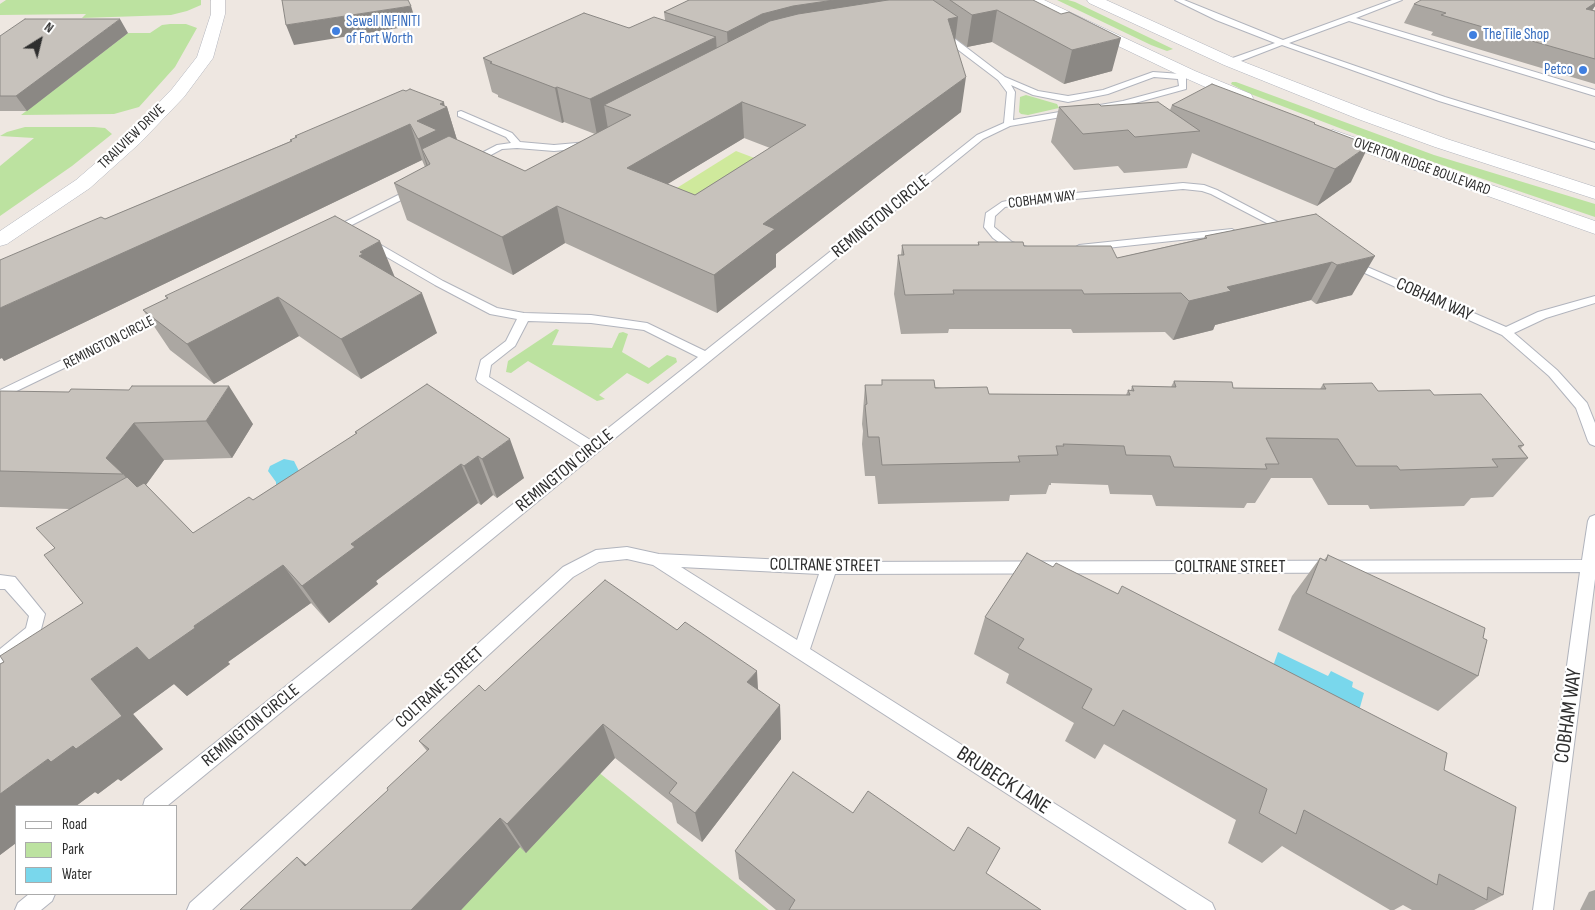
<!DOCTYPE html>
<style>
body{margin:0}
#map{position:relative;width:1595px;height:910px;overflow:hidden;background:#eee7e1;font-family:"Sofia Sans Condensed",sans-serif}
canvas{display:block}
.legend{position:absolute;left:15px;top:805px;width:162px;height:90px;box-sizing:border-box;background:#fff;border:1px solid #ababab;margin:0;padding:6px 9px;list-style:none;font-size:15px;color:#2e2e2e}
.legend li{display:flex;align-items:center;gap:10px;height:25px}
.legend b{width:25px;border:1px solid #ababab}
.north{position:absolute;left:15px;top:15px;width:50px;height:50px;-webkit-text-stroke:4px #fff;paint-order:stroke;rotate:36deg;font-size:14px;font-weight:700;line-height:20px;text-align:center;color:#2e2e2e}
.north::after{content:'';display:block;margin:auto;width:18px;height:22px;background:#2e2e2e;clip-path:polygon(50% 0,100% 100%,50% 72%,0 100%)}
</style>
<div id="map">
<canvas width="1595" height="910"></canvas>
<ul class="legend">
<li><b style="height:6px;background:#fff"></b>Road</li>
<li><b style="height:14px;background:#bce2a0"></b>Park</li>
<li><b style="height:14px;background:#79d7ec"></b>Water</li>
</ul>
<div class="north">N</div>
</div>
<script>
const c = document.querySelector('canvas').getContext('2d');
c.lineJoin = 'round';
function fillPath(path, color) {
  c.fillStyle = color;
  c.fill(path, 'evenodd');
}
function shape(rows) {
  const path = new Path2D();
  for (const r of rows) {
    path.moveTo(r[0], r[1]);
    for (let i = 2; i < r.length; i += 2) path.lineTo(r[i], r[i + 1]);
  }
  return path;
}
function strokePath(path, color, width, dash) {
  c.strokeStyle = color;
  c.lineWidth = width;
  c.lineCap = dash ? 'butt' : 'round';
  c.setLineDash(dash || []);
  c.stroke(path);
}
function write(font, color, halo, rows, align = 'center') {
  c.font = font + ' "Sofia Sans Condensed",sans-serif';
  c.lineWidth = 4.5;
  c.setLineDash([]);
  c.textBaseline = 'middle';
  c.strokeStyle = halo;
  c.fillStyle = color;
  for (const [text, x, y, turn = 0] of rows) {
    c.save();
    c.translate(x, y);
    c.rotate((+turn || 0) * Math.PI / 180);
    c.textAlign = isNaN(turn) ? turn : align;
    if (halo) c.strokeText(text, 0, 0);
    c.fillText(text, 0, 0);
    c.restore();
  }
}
fillPath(shape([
 [6,0,201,0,201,5,187,11,171,15,82,18,86,14,0,15,0,4],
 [1057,0,1068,0,1075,2,1173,49,1167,51,1151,45],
 [170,24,186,24,197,28,175,67,139,107,114,114,21,115,128,33,150,33,162,25],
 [1232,82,1236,82,1434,155,1595,204,1595,217,1389,147,1248,93,1231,84],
 [1026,95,1057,104,1059,108,1028,115,1021,114,1019,112,1020,97],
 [25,127,94,127,105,128,112,134,72,166,0,216,0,166,34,138,0,136,7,132],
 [556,329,559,330,552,345,612,348,619,333,623,332,628,334,622,352,649,368,667,355,676,358,677,362,648,384,627,373,599,395,605,399,597,401,528,361,511,373,506,372,508,361],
 [503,695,769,910,275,910]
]), '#bce2a0');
fillPath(shape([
 [736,151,778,167,699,220,656,201]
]), '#cfe99c');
fillPath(shape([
 [284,459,294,461,299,471,276,487,276,482,268,471,270,466],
 [1278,652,1328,676,1331,671,1353,682,1352,687,1364,693,1355,725,1267,683]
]), '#79d7ec');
const lane = shape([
 [1175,0,1184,0,1283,40,1392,0,1402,0,1356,18,1595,90,1595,96,1349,21,1289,43,1445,97,1595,143,1595,149,1439,101,1282,45,1233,64,1227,64,1227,60,1275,43,1216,20,1175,0],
 [940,32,946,32,1005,77,1038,91,1068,96,1103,90,1153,72,1181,74,1189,72,1193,74,1186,78,1186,89,1124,106,1010,126,983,139,598,452,167,806,143,806,145,799,583,448,478,382,476,379,481,360,506,341,517,319,490,314,435,285,366,245,365,243,366,241,374,241,443,281,497,308,524,313,591,315,647,323,705,351,977,135,1004,123,1007,92,998,80,940,36,940,32],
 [1154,77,1178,79,1179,86,1123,101,1013,120,1015,92,1011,85,1033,95,1068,102,1108,94,1154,77],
 [528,321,591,323,644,330,698,357,592,441,489,377,491,365,515,346,528,321],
 [461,111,512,133,520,142,554,145,588,142,593,145,588,148,554,151,517,148,502,149,474,164,468,164,468,160,497,145,511,143,506,137,458,116,458,112,461,111],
 [1183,183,1204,185,1217,190,1293,230,1292,232,1284,232,1211,194,1202,191,1183,189,1021,204,1005,207,995,216,994,227,1012,242,1027,247,1028,249,1027,251,1023,252,1004,246,993,238,984,227,986,213,1002,202,1021,198,1183,183],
 [416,186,419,187,419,191,336,233,332,234,327,231,416,186],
 [1232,229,1237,232,1236,234,1079,251,1074,248,1079,245,1232,229],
 [1351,260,1506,327,1538,312,1595,296,1595,303,1546,318,1514,333,1557,370,1587,403,1595,423,1595,446,1590,444,1588,441,1576,408,1549,376,1502,335,1347,265,1346,263,1351,260],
 [168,309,172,310,174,313,172,316,0,399,0,390,168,309],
 [1595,515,1595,579,1553,910,1533,910,1580,572,835,574,810,649,1212,903,1215,910,1187,910,653,565,627,559,599,562,573,577,212,910,187,910,190,903,563,567,596,550,627,547,659,554,829,562,1582,560,1588,521,1590,517,1595,515],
 [681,567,819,574,797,640,681,567],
 [0,575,15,577,45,614,39,637,6,664,0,666,0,649,26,628,29,616,5,589,0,589,0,575],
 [29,894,55,894,52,901,41,910,15,910,18,903,29,894]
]);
const street = shape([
 [211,0,225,0,225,14,213,58,184,97,140,143,90,188,7,244,0,246,0,231,76,180,128,135,172,89,197,57,211,14,211,0]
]);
const secondary = shape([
 [1026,0,1044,0,1195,71,1251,94,1253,98,1251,102,1239,102,1183,77,1028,3,1026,0],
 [1087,0,1106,0,1236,59,1370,111,1447,139,1595,187,1595,199,1435,147,1358,119,1224,65,1089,3,1087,0],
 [1333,130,1595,221,1595,234,1327,139,1324,135,1327,131,1333,130]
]);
strokePath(lane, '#b1b4bd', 2);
strokePath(street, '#b1b4bd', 1);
strokePath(secondary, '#b1b4bd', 1);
fillPath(lane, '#fff');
fillPath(street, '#fff');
fillPath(secondary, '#fff');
fillPath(shape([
 [689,0,1033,0,1112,71,1064,84,992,42,967,47,955,38,961,112,776,254,776,267,717,313,565,243,513,275,407,220,394,183,425,167,422,160,4,361,2,358,105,219,291,141,290,140,296,138,295,136,445,107,447,107,457,140,525,171,595,134,564,122,562,123,498,97,498,95,492,92,483,58,665,20,664,12],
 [744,138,770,148,695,195,667,184],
 [1595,0,1595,6,1592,10,1595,11,1595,84,1431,35,1433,32,1404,23,1414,4],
 [128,33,27,111,0,111,0,36],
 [1172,105,1315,125,1351,182,1317,206,1192,153,1187,168,1124,173,1118,166,1074,170,1051,142,1059,107,1101,106,1170,110],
 [1316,214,1352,295,1316,304,1311,300,1215,325,1213,330,1173,340,1165,332,1073,333,1071,329,949,329,948,333,901,334,894,294,898,255,901,255,902,245,978,245,978,242,1024,246,1117,258,1204,238,1205,236],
 [395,278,437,333,361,379,299,336,214,384,170,350,143,310,167,299,165,296],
 [882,380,989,394,1126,395,1128,390,1131,390,1132,386,1171,387,1174,381,1233,388,1320,389,1323,384,1378,391,1434,395,1524,445,1521,448,1528,458,1493,497,1471,498,1464,506,1370,509,1368,505,1328,505,1312,478,1271,478,1255,503,1247,503,1244,508,1156,506,1152,495,1110,494,1108,485,1051,483,1051,485,1049,485,1046,494,1010,495,1009,501,878,504,875,476,865,476,862,444,863,431,862,424,865,385,882,385],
 [427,384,524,478,497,498,493,495,481,505,478,503,376,581,378,584,329,623,311,603,228,662,230,664,187,696,174,684,133,714,163,749,121,781,118,779,98,794,95,792,76,806,16,806,16,843,0,855,0,664,83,603,55,548,70,509,0,507,0,391,253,424,232,458,164,460,146,485,193,533,253,500,356,434,355,432],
 [1328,555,1483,638,1478,676,1438,711,1278,630,1292,596,1320,558,1324,560],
 [985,617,1444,770,1503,895,1474,910,1412,910,1403,905,1394,910,1390,910,1282,846,1262,863,1228,843,1236,820,1104,744,1095,759,1065,741,1074,723,1006,683,1009,674,974,654],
 [758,690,780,705,781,739,702,842,677,823,672,803,615,758,526,853,520,847,461,910,240,910,307,865,388,790,427,751,419,741,485,691],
 [735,851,987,874,1041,910,776,910,739,879],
 [1595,890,1595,910,1580,910,1589,892]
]), '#aba7a2');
fillPath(shape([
 [834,0,917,0,729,65,727,32,762,14,793,6],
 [1595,3,1595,6,1586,20,1586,9],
 [411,6,417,25,294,45,286,25],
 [997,10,992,42,967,47,972,15],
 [958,17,954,50,948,19],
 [120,19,128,33,27,111,16,96],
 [716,37,718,70,604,105,608,129,597,135,590,99],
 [1121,38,1112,71,1064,84,1072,50],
 [966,77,961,112,776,254,776,267,717,313,714,275,763,224],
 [557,87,564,122,562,123,555,88],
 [444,102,445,108,447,107,458,143,430,164,422,149,431,175,430,176,418,139,417,121,440,104],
 [742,102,744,138,633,205,627,168],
 [410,124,422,160,4,361,2,358,0,359,0,308],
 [1369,145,1351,182,1317,206,1335,169],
 [557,206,565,243,513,275,502,237],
 [380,241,396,280,359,256,360,252],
 [1375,256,1352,295,1316,304,1337,265],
 [1332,262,1311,300,1215,325,1213,330,1173,340,1189,301,1227,287],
 [422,293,437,333,361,379,341,339],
 [278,297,299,336,214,384,187,344],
 [229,386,253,424,232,458,206,421],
 [134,423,164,460,140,493,123,474,106,458],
 [510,439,524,478,497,498,482,459],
 [478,456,493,495,481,505,464,466],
 [461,464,478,503,376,581,378,584,329,623,302,586,351,544],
 [283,565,311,603,228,662,230,664,187,696,174,684,133,714,163,749,121,781,118,779,98,794,95,792,76,806,16,806,16,843,0,855,0,794,48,759,91,679,137,647,194,626],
 [757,671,759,706,747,682],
 [780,705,781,739,702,842,695,813],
 [603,724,615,758,526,853,507,824],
 [500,818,520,847,461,910,411,910],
 [297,857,331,885,305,866]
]), '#8b8884');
const building = shape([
 [282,0,408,0,411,6,286,25,282,0],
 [689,0,834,0,793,6,762,14,727,32,664,12,689,0],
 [888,0,933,0,958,17,948,19,966,77,763,224,775,229,714,275,557,206,502,237,394,183,430,164,422,149,449,136,525,171,631,115,604,105,770,21,798,14,888,0],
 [742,102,806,125,695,195,627,168,742,102],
 [950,0,1033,0,1061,14,1069,12,1121,38,1072,50,997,10,972,15,950,0],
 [1421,0,1595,0,1595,3,1586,9,1595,11,1595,59,1441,15,1446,13,1414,4,1421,0],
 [584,13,629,28,654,17,716,37,590,99,557,87,555,88,490,63,492,62,483,58,584,13],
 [25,19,120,19,16,96,0,96,0,36,25,19],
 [1212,84,1315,123,1314,124,1369,145,1335,169,1172,105,1212,84],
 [410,89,444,102,440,104,447,107,417,121,437,130,418,139,410,124,0,308,0,260,101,217,105,219,292,141,290,140,297,137,295,136,403,90,406,91,410,89],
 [1158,102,1200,131,1135,137,1128,130,1083,134,1059,107,1099,104,1101,106,1158,102],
 [1316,214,1375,256,1337,265,1332,262,1227,287,1231,291,1189,301,1181,293,1084,294,1082,290,953,290,954,294,905,295,898,255,904,255,902,245,979,245,978,242,1023,242,1024,246,1111,246,1117,258,1207,238,1205,236,1316,214],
 [335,216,380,241,360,252,363,254,359,256,422,293,341,339,278,297,187,344,143,310,168,298,165,296,335,216],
 [882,380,934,380,935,388,987,387,989,394,1130,395,1128,390,1134,391,1132,386,1176,387,1174,381,1232,382,1233,388,1326,389,1323,384,1372,383,1378,391,1430,390,1434,395,1481,394,1524,445,1518,446,1528,458,1492,459,1498,467,1400,470,1397,466,1356,466,1338,439,1266,438,1279,464,1265,464,1267,469,1174,467,1170,456,1126,455,1124,446,1063,444,1064,446,1056,446,1058,455,1018,456,1020,462,882,465,879,437,868,437,865,405,867,404,865,385,882,385,882,380],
 [427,384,510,439,482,459,478,456,464,466,461,464,351,544,355,547,302,586,283,565,194,626,195,628,149,660,137,647,91,679,122,716,76,749,73,746,51,762,48,759,0,794,0,664,4,662,0,656,83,603,44,555,55,548,36,528,127,477,137,487,144,483,193,533,249,497,253,500,357,433,355,432,427,384],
 [132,386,229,386,206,421,134,423,106,458,123,474,0,471,0,391,69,392,71,389,129,390,132,386],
 [1027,553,1053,567,1056,563,1118,594,1122,586,1447,753,1444,770,1516,807,1503,895,1488,887,1487,900,1439,874,1437,885,1304,810,1296,834,1259,813,1267,789,1123,710,1114,726,1082,708,1092,689,1018,648,1024,639,985,617,1027,553],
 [1328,555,1485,628,1483,638,1487,640,1478,676,1306,593,1320,558,1326,561,1328,555],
 [605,580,677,630,685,622,757,671,747,682,780,705,695,813,669,793,677,783,603,724,507,824,500,818,411,910,240,910,297,857,305,866,388,790,387,788,429,749,419,741,454,708,479,685,485,691,605,580],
 [793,772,853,813,868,791,954,851,968,827,1000,848,986,873,1041,910,789,910,795,900,735,851,793,772]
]);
fillPath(building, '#c7c2bc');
strokePath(building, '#8b8884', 1);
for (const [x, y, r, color] of [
 [336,31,5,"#3f7fe0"],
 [1473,35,5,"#3f7fe0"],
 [1583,70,5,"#3f7fe0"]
]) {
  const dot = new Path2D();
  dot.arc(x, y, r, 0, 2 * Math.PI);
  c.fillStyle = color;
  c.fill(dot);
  strokePath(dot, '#fff', 2);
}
write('15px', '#366cbe', '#fff', [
 ["Sewell INFINITI",346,22],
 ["of Fort Worth",346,39],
 ["The Tile Shop",1483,35],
 ["Petco",1573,70,"right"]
], 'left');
write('15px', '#2e2e2e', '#fff', [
 ["TRAILVIEW DRIVE",132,137,-44],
 ["OVERTON RIDGE BOULEVARD",1422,167,20],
 ["COBHAM WAY",1042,200,-7],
 ["REMINGTON CIRCLE",109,343,-27]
]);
write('18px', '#2e2e2e', '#fff', [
 ["REMINGTON CIRCLE",881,217,-39],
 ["COBHAM WAY",1434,300,24],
 ["REMINGTON CIRCLE",565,471,-39],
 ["COLTRANE STREET",825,566,1],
 ["COLTRANE STREET",1230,567],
 ["COLTRANE STREET",440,688,-42],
 ["REMINGTON CIRCLE",251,726,-39]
]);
write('21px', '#2e2e2e', '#fff', [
 ["COBHAM WAY",1569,716,-82],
 ["BRUBECK LANE",1003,781,33]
]);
</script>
